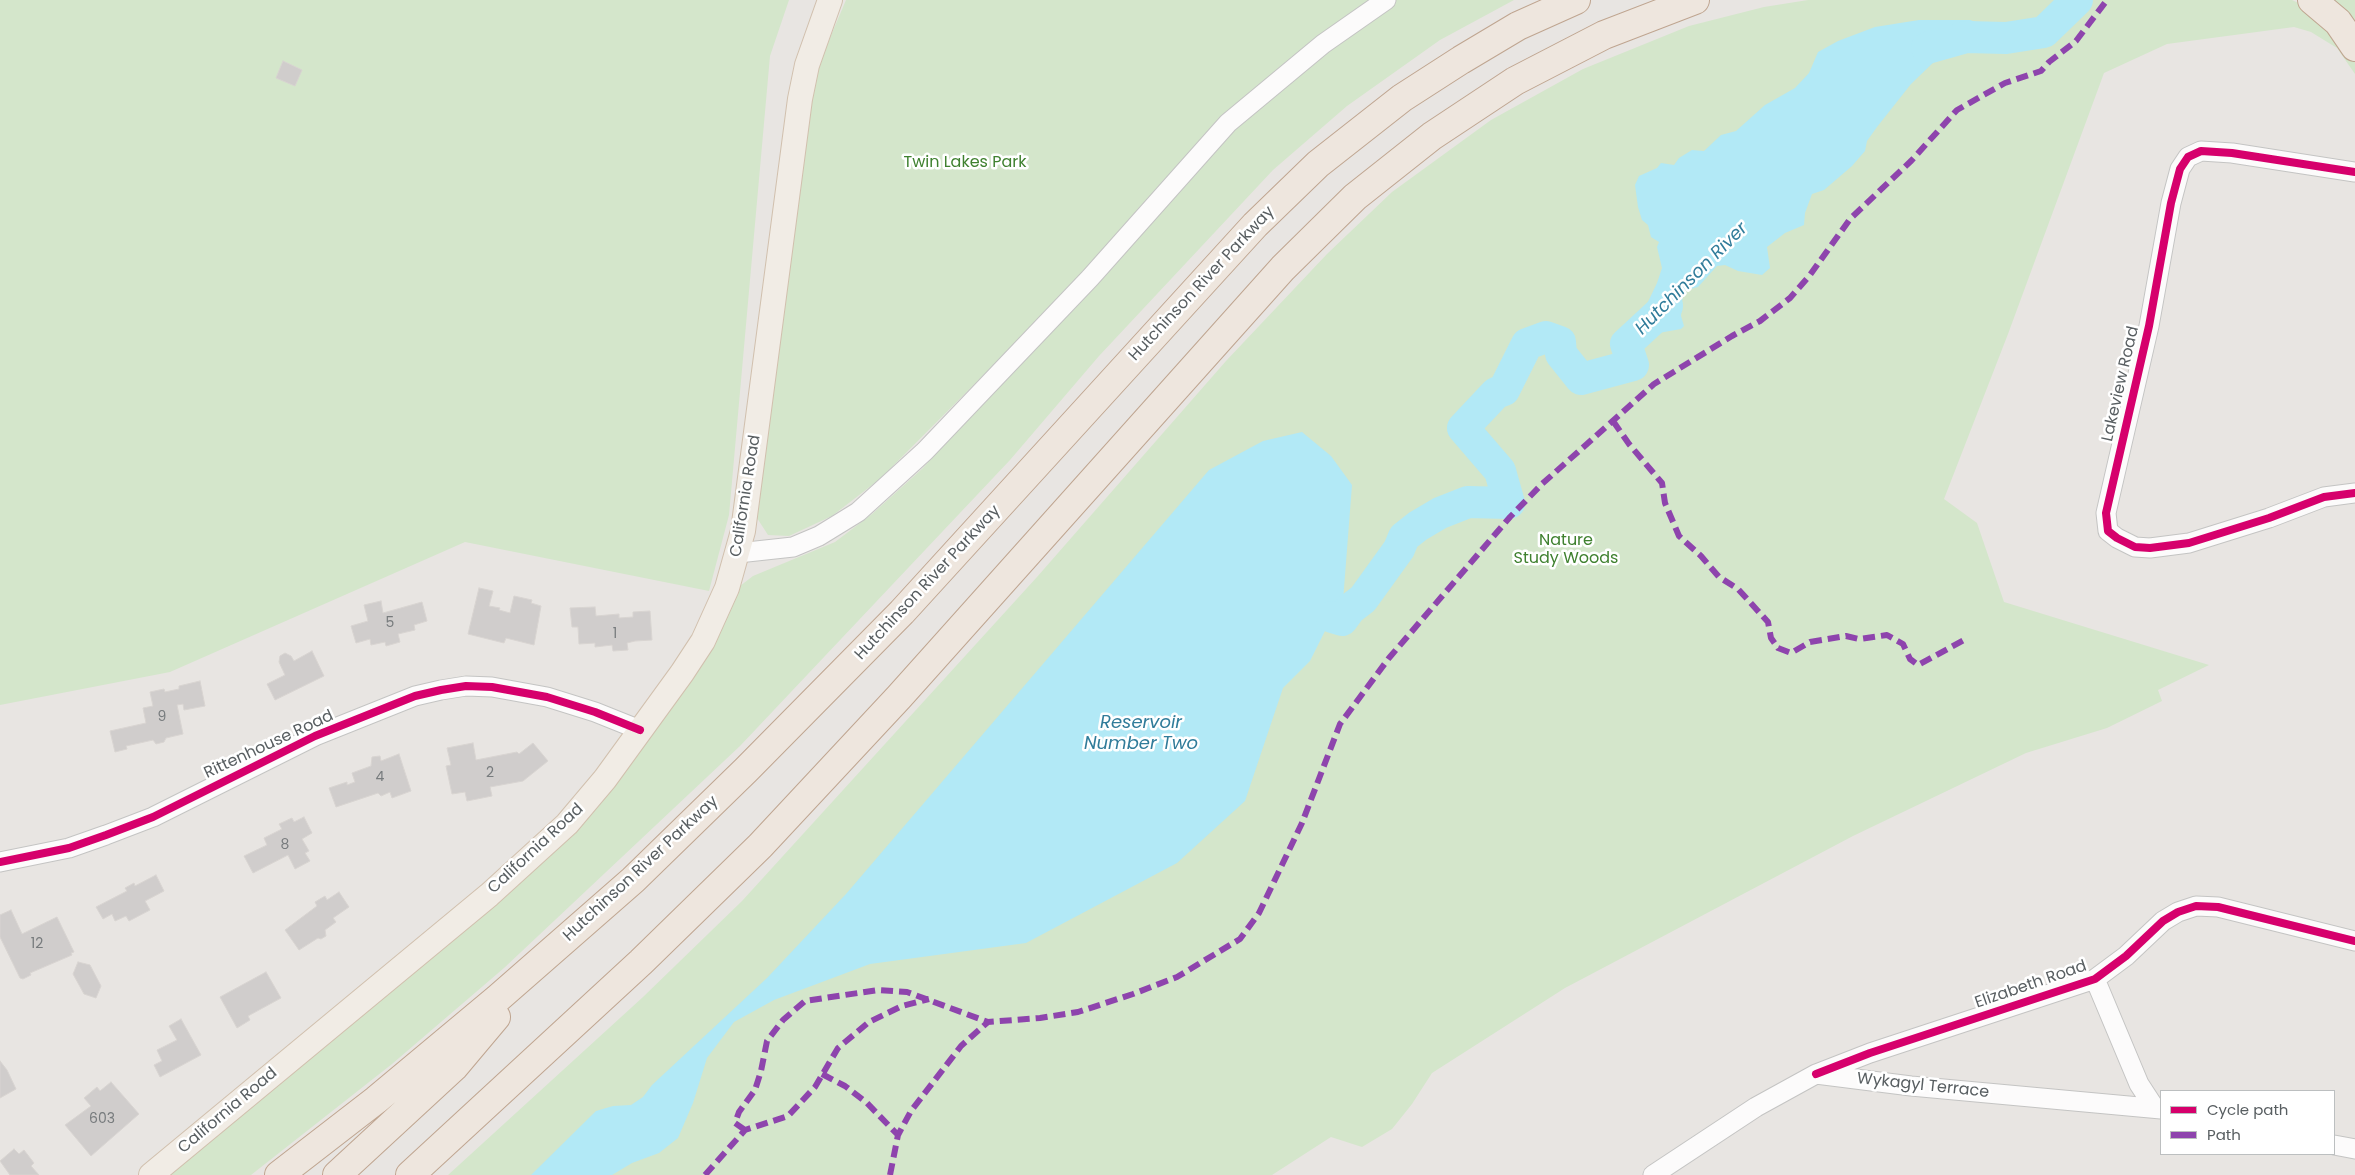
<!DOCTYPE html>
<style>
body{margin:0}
#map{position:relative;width:2355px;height:1175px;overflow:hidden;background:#e8e5e2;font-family:Poppins,sans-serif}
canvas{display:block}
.legend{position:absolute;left:2160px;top:1090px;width:175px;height:65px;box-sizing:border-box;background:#fff;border:1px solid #bcbfc0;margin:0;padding:6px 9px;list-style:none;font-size:15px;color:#585e61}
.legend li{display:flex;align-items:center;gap:10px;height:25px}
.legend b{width:25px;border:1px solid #bcbfc0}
</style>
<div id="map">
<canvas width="2355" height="1175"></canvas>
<ul class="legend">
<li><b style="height:6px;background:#d6006c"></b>Cycle path</li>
<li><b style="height:6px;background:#8e44ad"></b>Path</li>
</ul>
</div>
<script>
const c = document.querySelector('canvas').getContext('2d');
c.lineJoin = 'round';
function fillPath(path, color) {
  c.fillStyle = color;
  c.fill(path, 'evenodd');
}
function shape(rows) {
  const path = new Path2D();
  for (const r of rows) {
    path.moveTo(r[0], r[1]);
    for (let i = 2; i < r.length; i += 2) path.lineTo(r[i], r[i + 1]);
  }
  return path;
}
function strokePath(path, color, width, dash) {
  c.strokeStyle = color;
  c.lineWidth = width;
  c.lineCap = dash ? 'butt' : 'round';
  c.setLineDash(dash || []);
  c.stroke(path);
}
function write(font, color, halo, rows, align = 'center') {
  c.font = font + ' Poppins,sans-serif';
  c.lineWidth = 5;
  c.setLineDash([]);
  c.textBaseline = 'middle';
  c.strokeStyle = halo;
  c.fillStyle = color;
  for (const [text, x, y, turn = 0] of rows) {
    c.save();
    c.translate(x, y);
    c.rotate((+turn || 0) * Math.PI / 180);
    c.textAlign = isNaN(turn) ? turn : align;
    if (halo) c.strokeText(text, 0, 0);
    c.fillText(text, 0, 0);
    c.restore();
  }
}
fillPath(shape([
 [0,0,789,0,770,56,729,515,709,591,465,542,170,672,0,705],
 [846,0,1514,0,1440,40,1347,106,1273,170,1099,356,1010,460,740,746,504,968,392,1064,251,1175,165,1175,550,853,599,806,698,666,724,620,740,586,753,576,835,542,872,514,923,468,1019,360,1085,273,880,479,832,516,789,536,768,535,757,518,807,117,821,59],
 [1808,0,2292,0,2305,6,2355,59,2355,74,2337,48,2311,32,2294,27,2167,44,2104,73,2008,334,1944,499,1977,523,2004,602,2209,665,2158,690,2162,701,2107,728,2026,753,1853,836,1565,988,1432,1073,1412,1104,1392,1129,1362,1147,1331,1137,1272,1175,448,1175,643,997,742,901,1037,577,1226,361,1327,254,1392,192,1491,120,1583,69,1689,26,1764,7],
 [2332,0,2355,0,2355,23,2355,22]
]), '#d4e6cb');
fillPath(shape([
 [1919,20,1970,20,1985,25,1962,45,1937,59,1911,84,1877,127,1867,141,1865,151,1852,166,1824,190,1812,194,1805,213,1804,225,1785,233,1767,247,1770,268,1762,275,1738,271,1725,265,1717,266,1698,287,1683,291,1681,316,1684,326,1681,329,1636,337,1635,329,1657,283,1662,268,1657,247,1659,242,1651,237,1648,225,1642,220,1638,207,1635,185,1639,176,1657,168,1661,163,1674,165,1679,158,1692,150,1704,151,1721,135,1736,131,1765,105,1795,88,1809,73,1818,52,1838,41,1875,27],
 [1302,432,1331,456,1352,485,1343,601,1332,617,1310,661,1283,688,1245,801,1177,863,1026,943,870,964,774,1000,734,1022,707,1058,693,1103,678,1138,659,1153,632,1163,612,1175,531,1175,596,1111,613,1106,631,1105,643,1097,652,1085,767,978,846,894,1209,470,1263,441]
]), '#b2e9f6');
strokePath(shape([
 [1927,48,1966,37,2006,38,2044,32,2077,0],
 [1332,617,1342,620,1350,609,1363,599,1399,549,1404,537,1418,526,1440,513,1468,502,1509,503,1500,471,1463,428,1496,393,1504,390,1527,344,1546,337,1560,342,1561,354,1581,379,1633,365,1626,344,1667,306]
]), '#b2e9f6', 32);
const building = shape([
 [283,61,302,70,295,86,276,78,283,61],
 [479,588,493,591,489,606,500,608,499,610,510,613,514,596,532,600,531,603,541,606,534,645,506,638,504,643,468,634,479,588],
 [381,601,383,613,422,602,427,621,414,625,415,630,398,634,400,642,386,646,385,642,371,645,370,639,356,643,351,626,368,621,364,605,381,601],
 [595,607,596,616,619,614,619,618,633,617,633,612,650,611,652,640,635,641,627,643,628,650,613,651,612,645,595,647,595,643,579,644,578,627,572,627,570,608,595,607],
 [312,651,324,676,275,700,267,684,285,675,279,662,280,656,285,653,291,656,294,661,312,651],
 [200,681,205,706,184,710,183,704,177,705,183,734,166,738,164,742,156,744,153,740,126,746,127,749,115,752,110,731,146,723,143,708,153,706,150,692,164,689,165,692,179,689,179,686,200,681],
 [473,743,476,760,517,752,519,754,533,743,548,761,523,781,490,787,492,796,467,801,465,792,452,794,446,766,451,765,447,748,473,743],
 [399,754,411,791,392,798,390,792,381,796,378,793,336,807,329,788,347,782,347,785,355,782,352,773,371,766,372,757,380,756,381,761,399,754],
 [304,817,312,833,302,839,309,851,305,853,310,861,295,869,288,855,253,873,244,856,267,845,264,838,282,829,279,824,292,818,294,822,304,817],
 [156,875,164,891,145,901,150,910,129,921,126,916,115,921,112,914,103,919,96,907,127,891,125,888,134,883,135,886,156,875],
 [339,892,349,907,333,918,336,922,325,930,326,936,321,939,318,938,299,950,285,930,317,906,315,902,325,896,327,900,339,892],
 [11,910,22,934,57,917,74,952,71,953,72,955,30,973,31,975,23,979,20,978,0,937,0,915,11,910],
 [78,962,90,965,101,986,96,998,84,994,73,974,78,962],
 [266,972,281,998,248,1016,250,1020,237,1028,220,997,266,972],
 [181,1019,201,1055,160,1077,154,1065,162,1061,157,1050,177,1040,169,1026,181,1019],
 [0,1061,7,1070,16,1089,0,1098,0,1061],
 [111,1082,139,1114,91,1156,65,1125,91,1106,84,1098,97,1087,100,1091,111,1082],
 [14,1149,19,1154,24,1150,34,1163,31,1166,39,1175,10,1175,0,1161,14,1149]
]);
fillPath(building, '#d0cdcc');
strokePath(building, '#d8d4d1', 1);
const minor = shape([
 [2355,172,2232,153,2201,151,2188,157,2180,169,2171,203,2149,326,2106,513,2108,531,2117,538,2135,547,2150,548,2189,543,2269,518,2324,497,2355,493],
 [738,553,793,547,819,536,858,512,925,451,1090,278,1228,123,1323,44,1386,0],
 [0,862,69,848,106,835,153,817,315,736,415,696,441,690,466,686,492,687,547,697,595,712,640,730],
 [2095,979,2139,1084,2154,1107],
 [1816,1074,1870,1053,2095,979,2126,956,2163,921,2178,912,2196,906,2218,907,2355,941],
 [2334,1145,2355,1149],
 [1653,1175,1756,1107,1816,1074,1911,1086,2161,1109]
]);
const major = shape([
 [151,1175,489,895,567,824,605,779,682,673,703,641,727,588,743,531,800,99,807,65,830,0]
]);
const highway = shape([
 [2312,0,2338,22,2355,47],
 [279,1175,376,1100,497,999,633,880,746,770,902,612,1255,225,1318,164,1402,98,1461,60,1518,26,1576,0],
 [337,1175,454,1067,496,1017],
 [410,1175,641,962,760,846,899,697,1283,268,1355,197,1432,136,1515,81,1604,35,1695,0]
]);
strokePath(minor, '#c4c4c3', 21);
strokePath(major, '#d1c0ae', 26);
strokePath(highway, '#bfa590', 30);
strokePath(minor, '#fcfbfb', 19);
strokePath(major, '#f1ece5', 24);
strokePath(highway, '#eee6de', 28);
strokePath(shape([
 [1613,421,1629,444,1662,483,1665,503,1679,536,1701,556,1719,577,1738,589,1768,622,1771,638,1778,648,1791,653,1810,642,1846,636,1859,639,1887,635,1903,644,1910,659,1918,665,1966,639],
 [822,1074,845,1086,867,1103,898,1135],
 [745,1130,735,1123,739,1112,755,1090,761,1071,767,1041,783,1020,805,1001,878,990,907,992,988,1022],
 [705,1175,745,1130,788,1116,815,1087,838,1048,869,1022,902,1006,929,999],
 [890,1175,898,1135,911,1111,961,1046,988,1022,1040,1018,1078,1012,1133,994,1177,977,1240,939,1259,913,1302,823,1340,724,1389,658,1510,517,1542,484,1654,384,1732,336,1760,321,1790,298,1810,275,1850,219,1911,161,1957,110,2005,83,2041,71,2049,62,2076,41,2107,0]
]), '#8e44ad', 6, [12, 6]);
strokePath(shape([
 [2355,172,2232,153,2201,151,2188,157,2180,169,2171,203,2149,326,2106,513,2108,531,2117,538,2135,547,2150,548,2189,543,2269,518,2324,497,2355,493],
 [0,862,69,848,106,835,153,817,315,736,415,696,441,690,466,686,492,687,547,697,595,712,640,730],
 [1816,1074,1870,1053,2095,979,2126,956,2163,921,2178,912,2196,906,2218,907,2355,941]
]), '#d6006c', 8);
write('14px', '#777b7d', null, [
 ["5",390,623],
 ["1",615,634],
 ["9",162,717],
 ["2",490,773],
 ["4",380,777],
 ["8",285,845],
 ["12",37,944],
 ["603",102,1119]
]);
write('16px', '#3f812f', '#fff', [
 ["Twin Lakes Park",965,163],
 ["Nature",1566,541],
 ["Study Woods",1566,559]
]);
write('16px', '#585e61', '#fff', [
 ["Hutchinson River Parkway",1202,284,-47],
 ["Lakeview Road",2121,384,-77],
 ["California Road",746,496,-81],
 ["Hutchinson River Parkway",928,583,-47],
 ["Rittenhouse Road",269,745,-25],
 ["California Road",536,849,-43],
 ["Hutchinson River Parkway",641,869,-43],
 ["Elizabeth Road",2031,985,-19],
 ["Wykagyl Terrace",1923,1086,6],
 ["California Road",228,1111,-40]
]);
write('italic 18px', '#307c9a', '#fff', [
 ["Hutchinson River",1692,279,-45],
 ["Reservoir",1141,723],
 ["Number Two",1141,744]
]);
</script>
